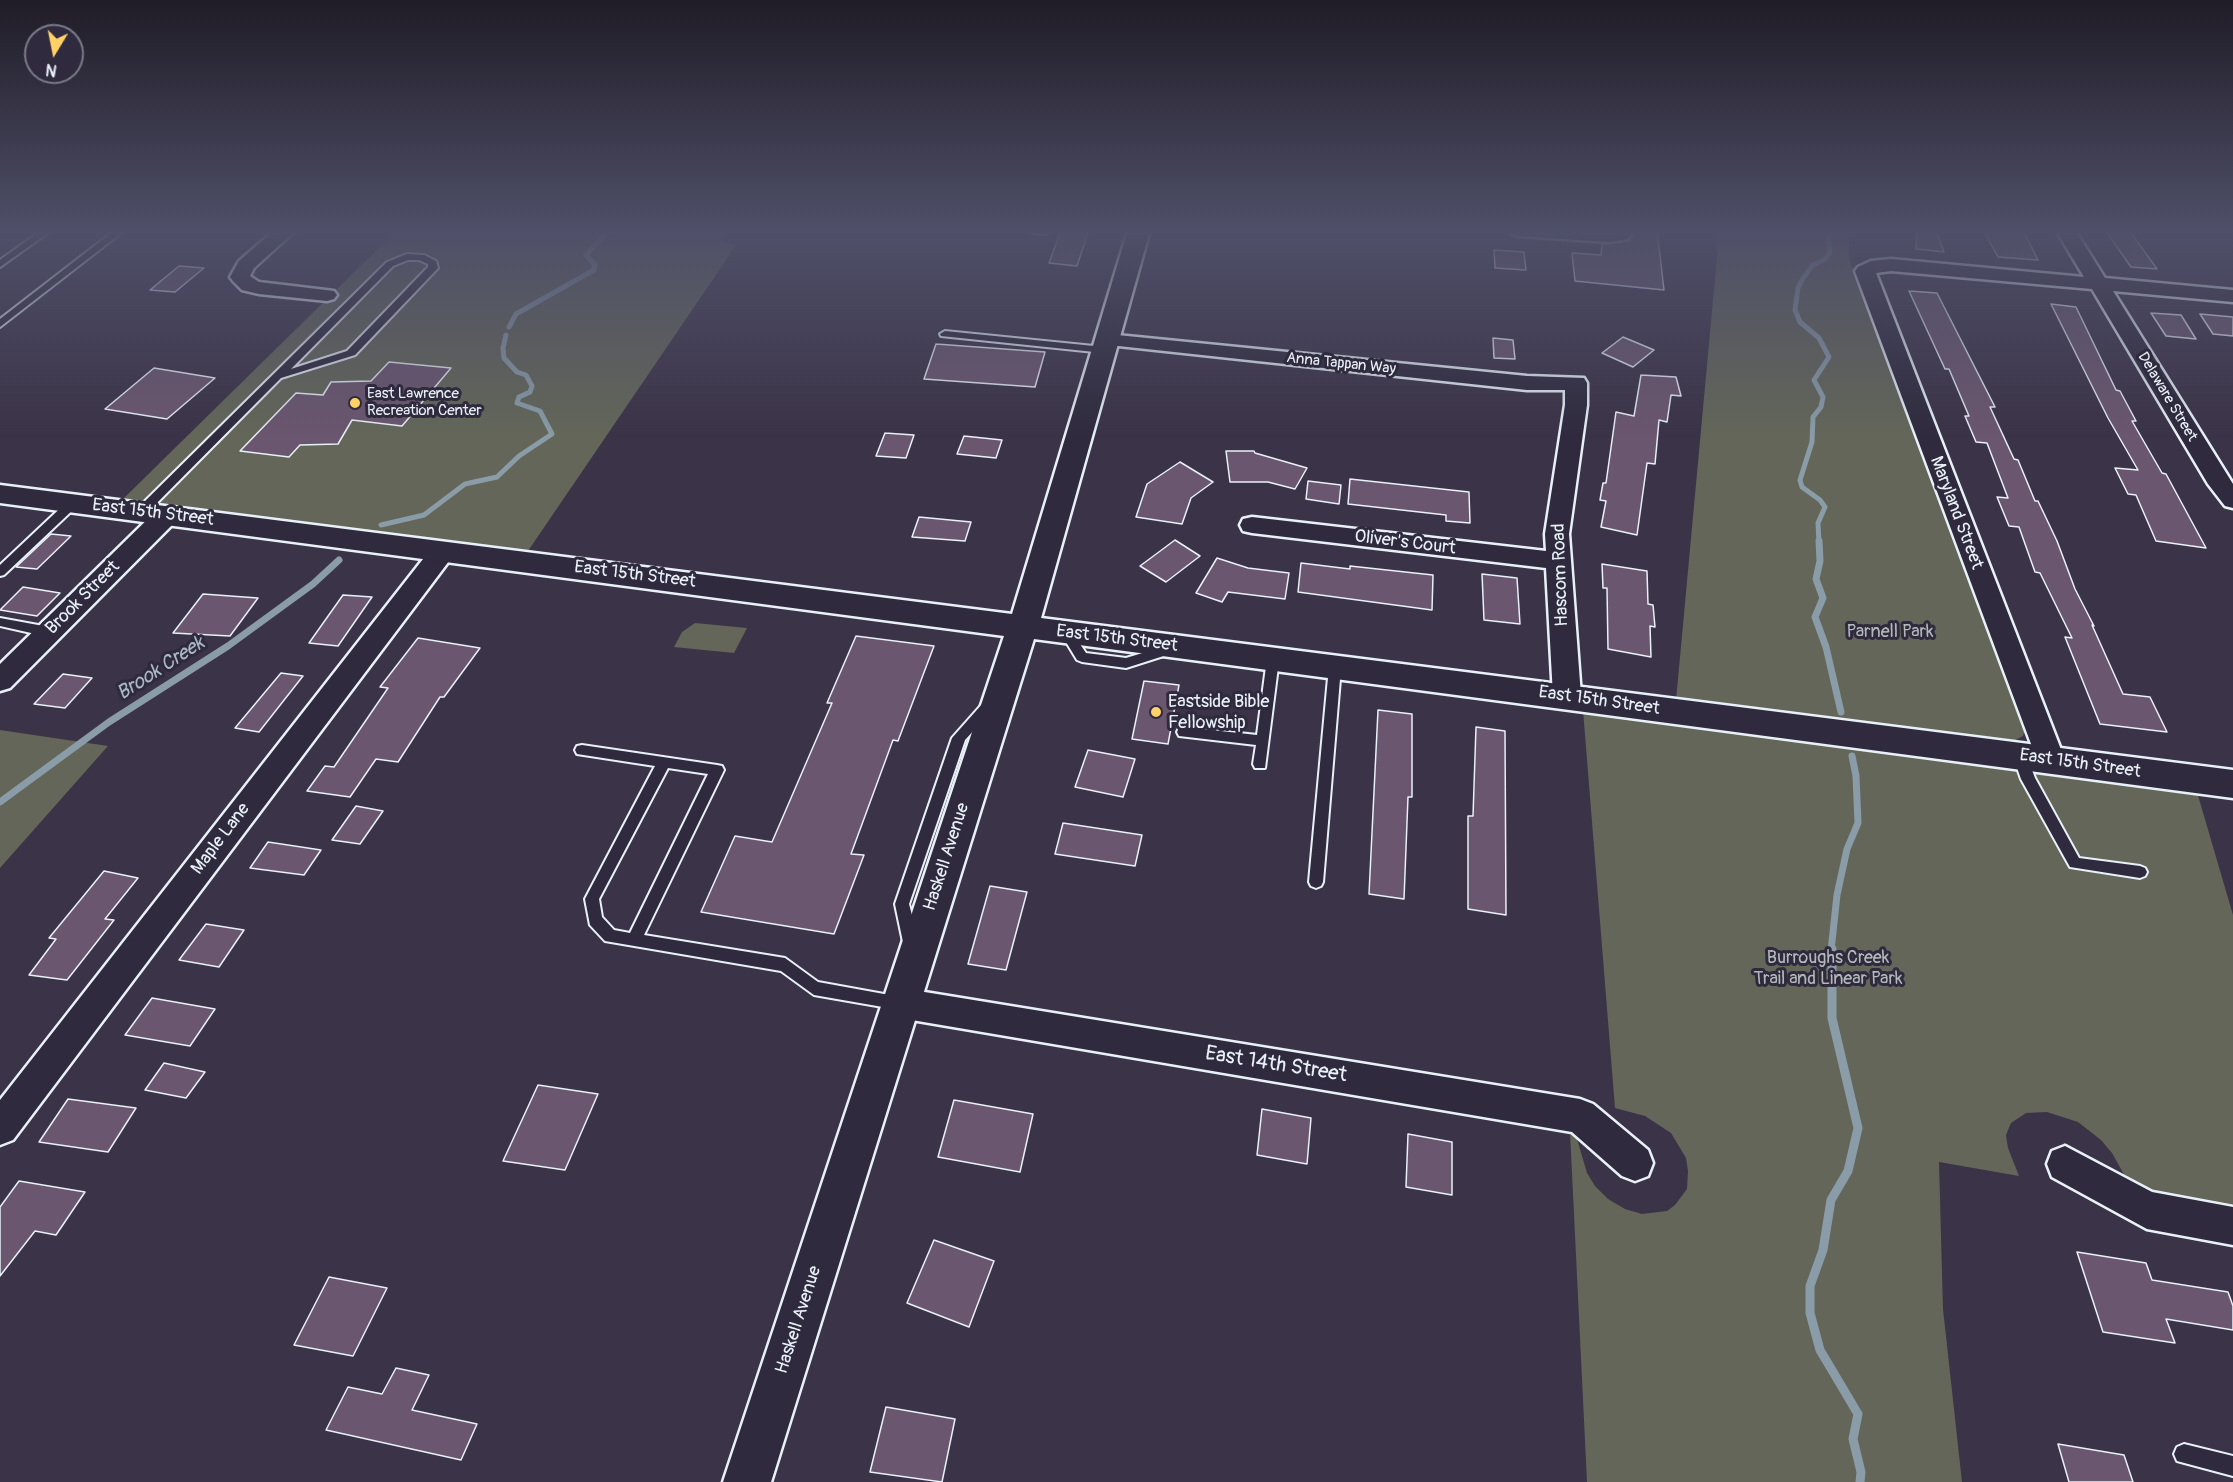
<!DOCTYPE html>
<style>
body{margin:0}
#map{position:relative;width:2233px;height:1482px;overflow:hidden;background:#3b3347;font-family:Pangolin,sans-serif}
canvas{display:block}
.north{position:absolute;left:24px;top:24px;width:60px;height:60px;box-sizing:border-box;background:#2f2a3d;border:2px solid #797a88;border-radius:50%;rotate:190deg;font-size:16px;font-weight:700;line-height:24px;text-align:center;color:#e8f1f8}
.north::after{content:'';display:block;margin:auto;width:21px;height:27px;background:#ffd166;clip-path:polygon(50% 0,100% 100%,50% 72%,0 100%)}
</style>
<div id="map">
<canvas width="2233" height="1482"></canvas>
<div class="north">N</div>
</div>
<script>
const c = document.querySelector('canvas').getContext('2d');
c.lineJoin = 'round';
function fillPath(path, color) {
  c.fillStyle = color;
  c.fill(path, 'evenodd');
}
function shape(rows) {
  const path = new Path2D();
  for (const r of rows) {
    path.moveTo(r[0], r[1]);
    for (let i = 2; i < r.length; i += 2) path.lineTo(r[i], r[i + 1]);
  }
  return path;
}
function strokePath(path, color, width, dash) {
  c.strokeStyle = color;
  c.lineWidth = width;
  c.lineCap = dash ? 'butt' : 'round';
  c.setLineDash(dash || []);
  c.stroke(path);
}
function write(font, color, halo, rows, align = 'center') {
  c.font = font + ' Pangolin,sans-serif';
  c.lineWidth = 6;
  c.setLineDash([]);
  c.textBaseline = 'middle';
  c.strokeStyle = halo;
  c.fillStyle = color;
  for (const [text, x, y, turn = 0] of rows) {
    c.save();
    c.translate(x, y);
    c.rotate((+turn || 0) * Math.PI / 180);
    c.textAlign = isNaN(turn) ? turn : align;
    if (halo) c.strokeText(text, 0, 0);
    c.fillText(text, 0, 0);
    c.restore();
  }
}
fillPath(shape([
 [397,230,731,230,722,242,737,244,528,551,123,499],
 [1716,230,1848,230,1849,258,2023,719,2025,728,2023,736,2012,742,2197,792,2233,915,2233,1212,2164,1200,2137,1187,2126,1178,2112,1153,2101,1140,2078,1122,2047,1112,2026,1113,2011,1123,2006,1135,2008,1148,2019,1176,1939,1162,1943,1309,1962,1482,1587,1482,1570,1132,1577,1139,1587,1173,1595,1186,1608,1199,1625,1209,1642,1214,1667,1211,1675,1205,1687,1189,1688,1171,1686,1158,1671,1133,1645,1116,1615,1108,1583,710,1674,722,1717,257],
 [695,623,747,628,734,653,674,647,682,632],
 [0,730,108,746,0,868]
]), '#636658');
strokePath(shape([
 [509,327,516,314,594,270,595,265,586,255,609,230],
 [381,525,424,515,465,484,497,477,519,456,552,434,540,411,517,403,519,397,530,392,532,386,526,375,517,372,504,358,503,348,506,335],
 [1819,543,1818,523,1825,507,1820,500,1802,487,1800,480,1812,442,1813,417,1821,407,1823,397,1814,380,1829,357,1819,338,1800,322,1795,310,1798,288,1803,278,1813,265,1825,259,1830,253,1828,230]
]), '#899ca8', 5);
strokePath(shape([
 [1819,541,1820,561,1816,579,1823,598,1815,617,1826,647,1841,712],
 [0,802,109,722,228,646,313,584,339,560],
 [1831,951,1837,895,1847,849,1858,823,1856,776,1852,756]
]), '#899ca8', 7);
strokePath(shape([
 [1832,949,1832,1018,1858,1128,1848,1171,1831,1200,1823,1250,1810,1286,1810,1313,1820,1350,1858,1414,1853,1439,1861,1472,1860,1482]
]), '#899ca8', 9);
const building = shape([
 [1061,230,1089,230,1077,266,1049,263,1061,230],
 [1636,230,1657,230,1664,290,1575,281,1572,253,1601,255,1602,244,1628,241,1636,230],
 [1917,230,1936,230,1944,252,1916,249,1917,230],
 [1983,230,2023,230,2038,260,1998,257,1983,230],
 [2105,230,2129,230,2157,269,2131,267,2105,230],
 [1494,250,1524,252,1526,270,1495,268,1494,250],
 [179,266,204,268,175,292,150,290,179,266],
 [1909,291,1937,293,1995,407,1990,407,2014,459,2018,460,2035,501,2038,501,2057,541,2075,589,2094,626,2092,625,2123,694,2150,697,2167,732,2100,724,2065,637,2072,638,2040,573,2035,572,2019,527,2009,526,1997,497,2008,498,1987,443,1976,442,1965,416,1969,416,1949,369,1945,369,1909,291],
 [2051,304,2076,307,2116,390,2120,391,2136,421,2132,421,2162,473,2166,474,2206,548,2156,541,2136,495,2128,494,2115,468,2138,470,2108,418,2051,304],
 [2151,313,2181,315,2196,339,2166,336,2151,313],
 [2200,314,2233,317,2233,336,2213,334,2200,314],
 [1623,337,1654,350,1633,367,1602,353,1623,337],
 [1493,338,1513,340,1515,359,1494,358,1493,338],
 [936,344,1045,352,1035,387,924,379,936,344],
 [389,362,451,368,402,426,352,420,338,444,300,445,289,457,240,451,296,393,323,395,331,382,371,381,389,362],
 [154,368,215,378,167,419,105,409,154,368],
 [1641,375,1676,377,1681,396,1671,395,1667,422,1659,420,1655,464,1647,463,1637,535,1601,527,1606,501,1600,500,1603,483,1606,483,1616,412,1634,416,1641,375],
 [885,433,914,435,906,458,876,456,885,433],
 [964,436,1002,440,996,458,957,454,964,436],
 [1226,451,1254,451,1255,453,1307,468,1295,489,1268,482,1230,482,1226,451],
 [1180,462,1213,482,1191,498,1182,524,1136,517,1147,484,1180,462],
 [1350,479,1469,492,1470,523,1446,521,1446,515,1348,504,1350,479],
 [1308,481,1341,485,1339,504,1306,499,1308,481],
 [919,517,971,522,965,541,912,537,919,517],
 [51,534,71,536,37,569,16,567,51,534],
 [1175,540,1200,556,1166,582,1140,566,1175,540],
 [1217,558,1248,568,1289,573,1285,599,1228,592,1222,602,1196,593,1217,558],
 [1301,563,1350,569,1350,566,1433,575,1432,610,1298,592,1301,563],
 [1602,564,1647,571,1648,604,1653,605,1655,627,1650,626,1651,657,1608,649,1607,588,1603,588,1602,564],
 [1482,574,1517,578,1520,624,1484,620,1482,574],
 [23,587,60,593,37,616,0,610,23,587],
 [203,594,258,598,230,636,173,633,203,594],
 [343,595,372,597,338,646,309,643,343,595],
 [856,636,934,646,898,741,893,740,851,854,864,855,834,934,701,912,735,836,772,842,832,703,827,703,856,636],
 [418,638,480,648,444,697,440,697,398,762,376,759,350,797,307,791,325,766,334,767,388,688,380,687,418,638],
 [281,673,303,676,259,732,235,728,281,673],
 [63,674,92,678,65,708,34,704,63,674],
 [1144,681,1179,685,1168,744,1132,739,1144,681],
 [1378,710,1412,714,1412,797,1408,797,1404,899,1369,894,1378,710],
 [1476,727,1505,731,1506,915,1468,909,1468,816,1473,816,1476,727],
 [1088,750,1135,759,1123,797,1075,787,1088,750],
 [356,806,383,811,360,844,332,840,356,806],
 [1063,823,1142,835,1135,866,1055,854,1063,823],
 [268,842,321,850,304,875,250,868,268,842],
 [104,871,138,878,105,919,114,920,67,980,29,975,56,939,49,938,104,871],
 [990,886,1027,892,1006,970,968,964,990,886],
 [206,924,244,930,219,967,179,960,206,924],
 [152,998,215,1009,190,1046,125,1035,152,998],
 [164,1063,205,1072,186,1098,145,1090,164,1063],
 [538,1085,598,1094,565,1170,503,1161,538,1085],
 [68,1099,136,1108,108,1152,39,1142,68,1099],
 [954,1100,1033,1114,1020,1172,938,1157,954,1100],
 [1262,1109,1311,1118,1307,1164,1257,1155,1262,1109],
 [1408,1134,1452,1142,1452,1195,1406,1187,1408,1134],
 [19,1181,85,1192,56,1235,35,1231,0,1276,0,1207,19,1181],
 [934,1240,994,1261,969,1327,907,1303,934,1240],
 [2077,1252,2146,1263,2152,1280,2228,1292,2233,1306,2233,1330,2166,1319,2175,1343,2103,1332,2077,1252],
 [329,1277,387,1288,353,1356,294,1345,329,1277],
 [396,1368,429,1375,412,1410,477,1424,461,1460,326,1430,348,1387,382,1394,396,1368],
 [886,1407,955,1419,942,1482,870,1472,886,1407],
 [2058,1444,2124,1455,2133,1482,2069,1482,2058,1444]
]);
fillPath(building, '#6a566e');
strokePath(building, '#e8f1f8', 1.5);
const service = shape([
 [42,230,52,230,0,267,0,260,42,230],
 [115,230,125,230,0,327,0,319,115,230],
 [1028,230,1050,230,1051,231,1046,234,1033,233,1028,230],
 [407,254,424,255,436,261,438,268,355,355,281,378,145,515,137,515,137,509,387,262,407,254],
 [408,260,419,260,428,264,428,267,347,351,291,369,393,266,408,260],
 [945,331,1104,347,1109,350,1104,353,941,336,940,334,945,331],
 [73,499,79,503,77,506,4,575,0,576,0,565,69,500,73,499],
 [0,618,49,627,55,632,49,637,0,626,0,618],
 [1066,627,1070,629,1086,653,1126,658,1169,645,1175,650,1173,653,1126,668,1082,662,1077,660,1060,632,1066,627],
 [1273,654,1279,659,1265,768,1255,768,1253,764,1256,745,1179,736,1177,732,1179,728,1184,727,1257,735,1267,659,1273,654],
 [1335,662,1341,667,1323,882,1321,886,1316,888,1311,886,1309,882,1329,667,1335,662],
 [988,702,995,707,965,740,909,904,919,942,916,947,911,949,906,947,903,942,895,904,952,738,983,703,988,702],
 [582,745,717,765,722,766,724,770,644,935,785,958,818,982,906,998,908,1003,906,1008,900,1010,814,995,781,971,605,941,590,925,585,899,655,766,577,754,575,750,577,746,582,745],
 [668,768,708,774,630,933,614,930,602,917,599,899,668,768],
 [2020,751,2025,752,2035,778,2079,858,2140,866,2145,868,2147,872,2145,876,2140,878,2070,867,2021,779,2013,756,2015,752,2020,751],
 [2184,1444,2233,1456,2233,1476,2177,1461,2174,1454,2177,1447,2184,1444]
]);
const minor = shape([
 [275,230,296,230,254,268,250,276,259,282,334,291,337,295,334,299,327,301,259,294,242,290,233,281,230,277,239,261,275,230],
 [1509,230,1634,230,1628,239,1609,242,1519,236,1512,234,1509,230],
 [2056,230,2075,230,2105,278,2233,290,2233,302,2113,291,2233,484,2233,508,2225,506,2208,484,2092,289,1891,271,1876,273,2065,760,2061,768,2051,771,2041,768,2037,760,1855,271,1858,267,1871,261,1891,259,2084,277,2056,230],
 [1107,334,1527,376,1584,378,1587,383,1587,405,1569,534,1581,696,1577,703,1567,706,1557,703,1553,696,1546,568,1252,533,1243,531,1240,525,1243,519,1252,517,1546,551,1545,534,1565,405,1565,390,1527,390,1100,344,1096,340,1100,336,1107,334],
 [167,507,176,509,179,515,176,521,10,688,0,691,0,664,158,509,167,507],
 [443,542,452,545,455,551,452,557,13,1140,0,1145,0,1100,434,545,443,542],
 [900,988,1580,1099,1593,1104,1648,1150,1653,1163,1648,1176,1635,1181,1622,1176,1572,1132,900,1018,888,1014,883,1003,888,992,900,988],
 [2065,1146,2152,1192,2233,1207,2233,1245,2147,1229,2052,1177,2047,1164,2052,1151,2065,1146]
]);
const secondary = shape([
 [1128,230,1150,230,1041,618,2233,770,2233,798,1034,639,771,1482,723,1482,1004,636,0,503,0,485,1012,614,1128,230]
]);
strokePath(service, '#e8f1f8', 4);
strokePath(minor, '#e8f1f8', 5);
strokePath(secondary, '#e8f1f8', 5);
fillPath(service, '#2f2a3d');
fillPath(minor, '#2f2a3d');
fillPath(secondary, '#2f2a3d');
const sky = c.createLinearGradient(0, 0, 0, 437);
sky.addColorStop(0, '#201c27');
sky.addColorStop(0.53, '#4f5069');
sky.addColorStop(1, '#4f506900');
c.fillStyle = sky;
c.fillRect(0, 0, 2233, 437);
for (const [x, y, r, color] of [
 [355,403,6,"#ffd166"],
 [1156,712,6,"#ffd166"]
]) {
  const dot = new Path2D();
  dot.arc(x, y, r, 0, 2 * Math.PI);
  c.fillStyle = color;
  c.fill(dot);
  strokePath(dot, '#2f2a3d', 2);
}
write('15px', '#e8f1f8', '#2f2a3d', [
 ["Anna Tappan Way",1341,364,6],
 ["Delaware Street",2167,397,59]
]);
write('15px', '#e8f1f8', '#2f2a3d', [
 ["East Lawrence",367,394],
 ["Recreation Center",367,411]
], 'left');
write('18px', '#e8f1f8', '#2f2a3d', [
 ["East 15th Street",153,513,7],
 ["Maryland Street",1956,513,69],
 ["Oliver's Court",1405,543,7],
 ["East 15th Street",635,575,7],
 ["Hascom Road",1561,575,-92],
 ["Brook Street",83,598,-45],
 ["East 15th Street",1117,639,7],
 ["East 15th Street",1599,701,8],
 ["East 15th Street",2080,764,8],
 ["Maple Lane",221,839,-53],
 ["Haskell Avenue",947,857,-72],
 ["Haskell Avenue",799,1320,-72]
]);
write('18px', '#b3b9b8', '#2f2a3d', [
 ["Parnell Park",1890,632],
 ["Burroughs Creek",1828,958],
 ["Trail and Linear Park",1828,979]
]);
write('18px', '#e8f1f8', '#2f2a3d', [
 ["Eastside Bible",1168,702],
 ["Fellowship",1168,723]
], 'left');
write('italic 20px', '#a9b8c3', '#2f2a3d', [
 ["Brook Creek",161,669,-33]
]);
write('21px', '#e8f1f8', '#2f2a3d', [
 ["East 14th Street",1276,1065,9]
]);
</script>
